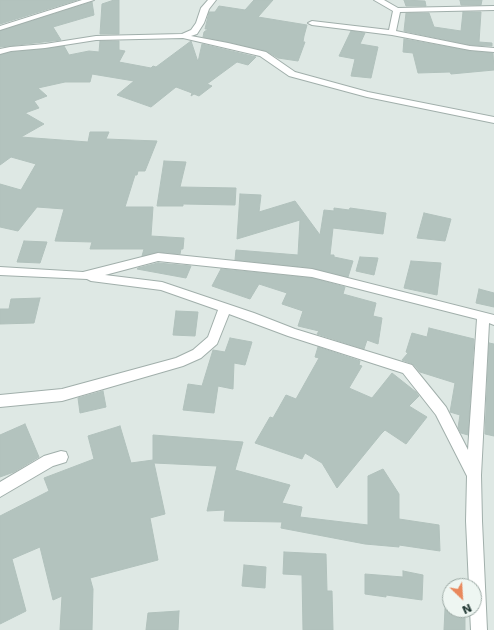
<!DOCTYPE html>
<style>
body{margin:0}
#map{position:relative;width:494px;height:630px;overflow:hidden;background:#dee8e4;font-family:"DejaVu Sans",sans-serif}
canvas{display:block}
.north{position:absolute;left:442px;top:578px;width:40px;height:40px;box-sizing:border-box;background:#eef6f2;border:1px solid #9caaa5;border-radius:50%;rotate:155deg;font-size:11px;font-weight:700;line-height:16px;text-align:center;color:#203732}
.north::after{content:'';display:block;margin:auto;width:14px;height:18px;background:#e9885c;clip-path:polygon(50% 0,100% 100%,50% 72%,0 100%)}
</style>
<div id="map">
<canvas width="494" height="630"></canvas>
<div class="north">N</div>
</div>
<script>
const c = document.querySelector('canvas').getContext('2d');
c.lineJoin = 'round';
function fillPath(path, color) {
  c.fillStyle = color;
  c.fill(path, 'evenodd');
}
function shape(rows) {
  const path = new Path2D();
  for (const r of rows) {
    path.moveTo(r[0], r[1]);
    for (let i = 2; i < r.length; i += 2) path.lineTo(r[i], r[i + 1]);
  }
  return path;
}
function strokePath(path, color, width, dash) {
  c.strokeStyle = color;
  c.lineWidth = width;
  c.lineCap = dash ? 'butt' : 'round';
  c.setLineDash(dash || []);
  c.stroke(path);
}
const building = shape([
 [0,0,77,0,0,24,0,0],
 [114,0,119,0,119,34,100,34,102,4,114,0],
 [254,0,273,0,258,17,307,25,304,36,303,42,305,42,298,61,278,58,266,51,203,37,204,32,208,29,205,29,209,12,215,12,219,6,245,10,254,0],
 [404,0,425,1,426,6,406,6,404,0],
 [460,0,482,0,481,5,461,5,460,0],
 [92,2,94,15,53,27,61,40,0,47,0,31,92,2],
 [463,12,481,12,479,42,492,43,492,46,470,45,404,31,406,13,429,13,434,27,461,31,463,12],
 [351,31,365,33,360,44,378,47,371,78,351,76,355,59,339,56,351,31],
 [404,39,470,51,493,53,494,70,451,74,450,72,418,73,413,53,403,52,404,39],
 [100,41,119,41,119,50,125,51,119,62,151,68,153,66,156,67,191,41,198,62,202,44,256,57,248,65,237,62,207,84,212,86,199,96,194,94,191,96,192,93,176,87,151,107,117,95,134,81,92,74,90,82,65,82,38,88,47,96,34,101,39,108,25,113,44,124,21,137,88,142,90,132,109,132,106,139,157,141,145,171,138,171,137,175,135,175,125,207,153,207,151,236,184,238,183,249,181,249,180,254,158,252,142,256,144,249,90,249,92,242,55,241,64,209,37,207,18,231,0,227,0,184,21,190,36,164,11,157,0,165,0,55,11,52,64,46,69,55,89,51,99,52,100,41],
 [164,161,186,162,180,187,236,188,235,205,183,204,183,206,157,206,164,161],
 [240,194,261,195,259,212,295,201,320,235,324,210,334,211,334,208,349,210,350,208,386,213,383,234,333,228,330,255,334,255,334,257,353,261,348,277,312,268,235,260,236,250,298,255,300,220,237,239,240,194],
 [424,213,451,219,445,241,417,238,424,213],
 [24,241,47,242,40,263,17,262,24,241],
 [360,257,378,258,374,275,356,271,360,257],
 [411,261,441,263,437,295,404,288,411,261],
 [158,263,191,266,186,278,137,269,138,268,158,263],
 [221,269,312,278,345,287,343,294,376,303,373,316,382,318,378,344,367,340,364,349,317,334,319,331,298,326,303,311,282,304,287,293,259,284,250,299,212,286,221,269],
 [479,289,494,293,494,307,476,303,479,289],
 [40,298,34,323,0,324,0,309,9,309,11,299,40,298],
 [176,311,198,312,195,336,173,335,176,311],
 [429,328,474,339,468,435,461,433,458,428,460,415,450,412,455,383,420,372,413,364,402,360,408,353,406,352,412,333,427,337,429,328],
 [230,338,252,342,245,365,234,363,233,389,218,386,214,413,183,410,188,384,202,386,213,350,225,352,230,338],
 [489,343,494,344,494,436,485,434,489,343],
 [318,347,360,361,359,365,362,366,349,388,372,398,392,373,416,392,419,396,409,406,427,417,406,444,385,430,381,434,337,488,322,463,305,453,302,459,255,443,270,417,273,418,286,395,296,399,319,358,315,357,318,347],
 [103,391,106,407,80,413,78,398,103,391],
 [25,424,39,457,14,472,0,477,0,435,25,424],
 [120,426,131,463,153,460,153,435,243,442,235,470,290,485,282,503,302,507,300,517,368,525,368,476,383,469,399,494,399,519,439,525,440,551,399,545,399,547,365,544,281,528,282,522,224,521,225,510,207,511,217,466,154,463,165,514,150,518,158,560,90,578,93,589,92,630,60,630,62,596,53,600,40,547,12,559,26,611,0,624,0,516,49,491,44,478,94,459,88,436,120,426],
 [284,552,326,554,327,591,332,591,333,630,303,630,302,575,283,574,284,552],
 [244,565,266,567,265,588,242,586,244,565],
 [403,571,423,575,422,600,386,595,386,597,365,594,365,574,403,577,403,571],
 [445,609,465,613,465,630,444,630,445,609],
 [179,611,178,630,146,630,148,613,179,611]
]);
fillPath(building, '#b3c3be');
strokePath(building, '#b1c1bc', 1);
const minor = shape([
 [82,0,94,0,0,30,0,26,82,0],
 [208,0,216,0,209,9,204,23,197,34,191,36,228,43,266,52,295,72,368,92,494,117,494,123,367,97,289,76,260,56,183,38,96,40,45,48,11,51,0,54,0,49,10,47,45,44,96,36,182,34,191,30,196,23,201,8,208,0],
 [374,0,384,0,398,8,494,6,494,10,400,12,396,31,470,46,494,48,494,52,470,50,392,35,312,25,308,23,312,21,389,30,393,11,374,0],
 [158,253,312,269,494,315,494,325,489,323,481,475,482,521,487,630,471,630,470,610,474,610,474,586,469,586,466,521,467,476,436,415,403,373,288,336,229,314,217,344,201,358,183,366,62,401,0,407,0,395,62,389,176,358,193,350,208,337,218,310,161,290,91,281,87,279,0,275,0,267,83,272,158,253],
 [158,261,312,277,477,319,468,450,446,407,412,365,295,329,254,313,162,282,105,275,158,261],
 [61,451,66,452,68,457,66,462,53,466,0,497,0,482,44,456,61,451]
]);
strokePath(minor, '#a1afab', 2);
fillPath(minor, '#fff');
</script>
